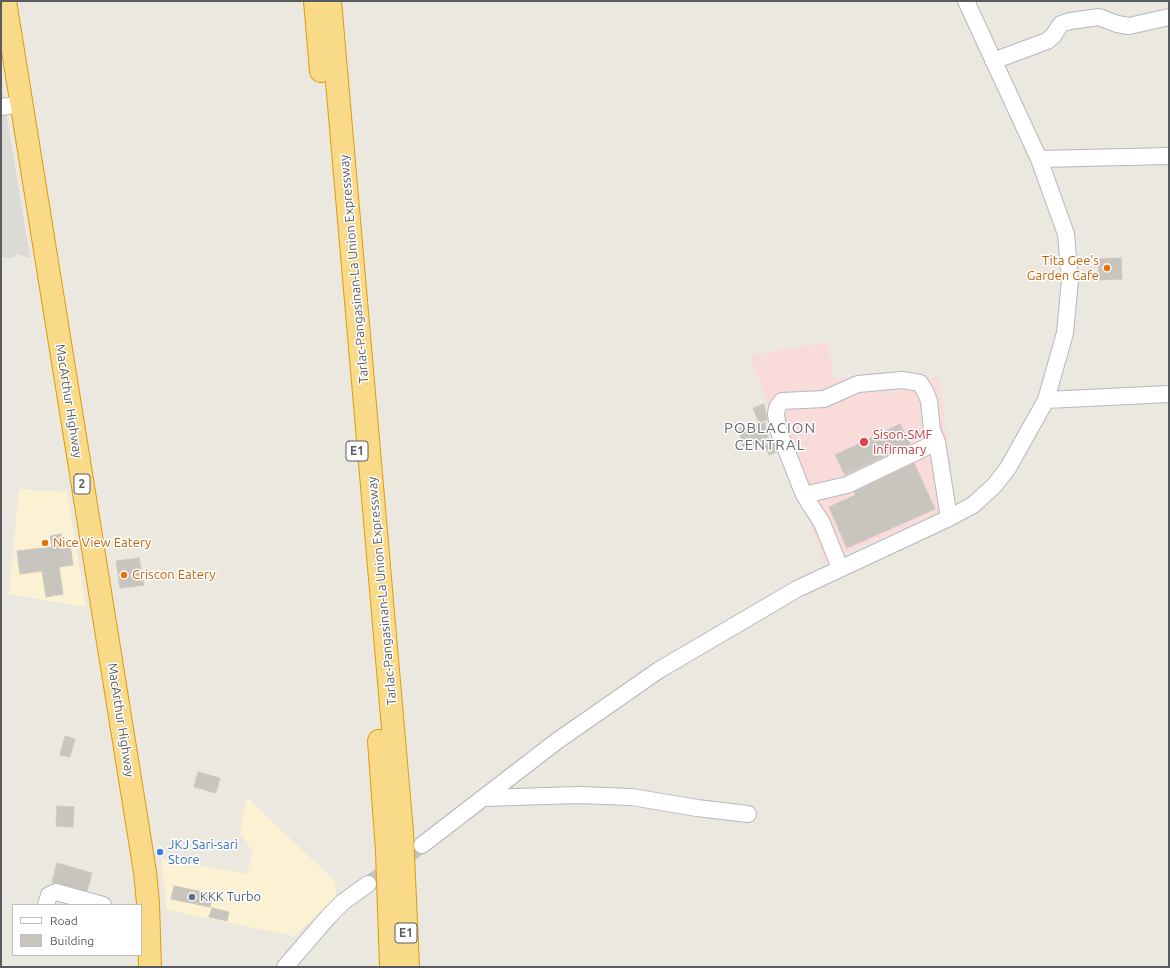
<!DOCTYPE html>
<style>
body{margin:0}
#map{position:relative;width:1170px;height:968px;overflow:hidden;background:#ebe8df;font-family:Ubuntu,sans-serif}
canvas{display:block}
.frame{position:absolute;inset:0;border:2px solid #585c60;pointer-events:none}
.legend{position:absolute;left:12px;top:904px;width:130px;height:52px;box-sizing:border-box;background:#fff;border:1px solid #bcbebf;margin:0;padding:5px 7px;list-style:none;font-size:12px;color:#585c60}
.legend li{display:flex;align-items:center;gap:8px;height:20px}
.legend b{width:20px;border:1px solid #bcbebf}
</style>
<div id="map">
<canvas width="1170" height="968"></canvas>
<div class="frame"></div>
<ul class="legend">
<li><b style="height:5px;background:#fff"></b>Road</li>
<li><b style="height:11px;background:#c8c5be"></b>Building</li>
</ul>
</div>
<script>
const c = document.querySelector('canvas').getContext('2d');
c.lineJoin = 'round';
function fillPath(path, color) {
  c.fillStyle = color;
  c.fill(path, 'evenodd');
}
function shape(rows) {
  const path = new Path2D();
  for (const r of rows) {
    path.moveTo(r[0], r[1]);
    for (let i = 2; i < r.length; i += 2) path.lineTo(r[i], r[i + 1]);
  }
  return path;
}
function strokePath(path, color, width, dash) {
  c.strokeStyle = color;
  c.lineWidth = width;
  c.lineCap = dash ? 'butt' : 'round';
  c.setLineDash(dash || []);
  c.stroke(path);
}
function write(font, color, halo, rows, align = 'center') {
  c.font = font + ' Ubuntu,sans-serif';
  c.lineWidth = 3;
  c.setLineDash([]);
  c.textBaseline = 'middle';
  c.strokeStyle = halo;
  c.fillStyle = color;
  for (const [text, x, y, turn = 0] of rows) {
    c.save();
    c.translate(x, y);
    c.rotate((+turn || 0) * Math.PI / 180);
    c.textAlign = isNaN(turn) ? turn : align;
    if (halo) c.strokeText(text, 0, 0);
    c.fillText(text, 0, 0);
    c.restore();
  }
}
fillPath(shape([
 [19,489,67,492,86,607,9,594],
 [246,797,335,881,336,899,294,936,167,910,161,858,247,874,253,852,240,832]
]), '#fcf2d3');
fillPath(shape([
 [1,83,30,258,16,254,13,258,1,257]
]), '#dcdad4');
fillPath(shape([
 [828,342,833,378,940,378,954,506,824,563,750,355]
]), '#f9dcda');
const building = shape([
 [1121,258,1122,279,1099,280,1098,259,1121,258],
 [764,404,767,420,759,423,753,408,764,404],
 [765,423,769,442,743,447,739,429,765,423],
 [900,424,910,444,845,475,835,455,900,424],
 [773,442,777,452,769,455,765,445,773,442],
 [914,463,935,509,847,548,829,507,855,495,854,492,914,463],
 [61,534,62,545,70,544,73,565,59,567,63,594,46,597,42,571,20,574,17,551,52,547,50,536,61,534],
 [139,558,144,585,120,588,116,561,139,558],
 [65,736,75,739,70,757,60,755,65,736],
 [198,772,220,778,216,793,194,787,198,772],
 [57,806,74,807,73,827,56,826,57,806],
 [57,863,92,873,87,891,52,882,57,863],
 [174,886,213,894,210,907,171,899,174,886],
 [212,908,229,912,227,921,209,917,212,908]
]);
fillPath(building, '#c8c5be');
strokePath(building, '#cfc9be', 1);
strokePath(shape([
 [368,884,422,845]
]), '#c6c5bf', 16, [16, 8]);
const minor = shape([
 [993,61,1047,41,1053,36,1061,24,1070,21,1099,17,1117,24,1129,26,1169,17],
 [1,107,21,104],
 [1039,159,1169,156],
 [1046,400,1169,394],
 [804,495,847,485,937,442],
 [840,568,822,523,804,495,778,429,776,414,777,408,782,401,824,399,858,384,902,380,920,383,925,391,929,401,932,430,937,442,949,518],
 [483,798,578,795,632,797,697,808,748,814],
 [422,845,557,741,659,670,797,589,949,518,973,505,994,486,1008,468,1046,400,1065,333,1070,280,1066,234,1039,159,966,1],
 [46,905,49,895,56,892,103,905],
 [285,967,329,916,343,902,368,884]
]);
const highway = shape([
 [5,1,145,872,148,903,150,967],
 [315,1,321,71],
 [330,1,402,832,408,967],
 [379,741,387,851,391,967]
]);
strokePath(minor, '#b5b7bc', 18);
strokePath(highway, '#e29a07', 24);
strokePath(minor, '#fff', 16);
strokePath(highway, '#f9da88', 22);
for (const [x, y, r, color] of [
 [1107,268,4,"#e8710a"],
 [864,442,5,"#e0444e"],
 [45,543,4,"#e8710a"],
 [124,575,4,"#e8710a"],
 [160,852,4,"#3f7fe0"],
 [192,897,4,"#5c6f8a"]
]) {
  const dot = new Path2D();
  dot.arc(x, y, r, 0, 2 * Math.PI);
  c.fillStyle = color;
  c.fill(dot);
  strokePath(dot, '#fff', 1.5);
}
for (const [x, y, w] of [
 [357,451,22],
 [82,484,16],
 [406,933,22]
]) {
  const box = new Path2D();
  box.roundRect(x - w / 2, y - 10, w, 20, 3);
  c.fillStyle = '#fff';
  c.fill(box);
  strokePath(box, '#585c60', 1);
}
write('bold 12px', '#585c60', null, [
 ["E1",357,451],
 ["2",82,484],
 ["E1",406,933]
]);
write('13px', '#c56008', '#fff', [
 ["Tita Gee's",1099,261,"right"],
 ["Garden Cafe",1099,276,"right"],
 ["Nice View Eatery",53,543],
 ["Criscon Eatery",132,575]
], 'left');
write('13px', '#585c60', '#fff', [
 ["Tarlac-Pangasinan-La Union Expressway",354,269,-95],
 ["MacArthur Highway",69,401,81],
 ["Tarlac-Pangasinan-La Union Expressway",382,591,-95],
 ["MacArthur Highway",121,720,81]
]);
write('13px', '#be3a42', '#fff', [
 ["Sison-SMF",873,435],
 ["Infirmary",873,450]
], 'left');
write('13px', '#366cbe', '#fff', [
 ["JKJ Sari-sari",168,845],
 ["Store",168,860]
], 'left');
write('13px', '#4e5e75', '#fff', [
 ["KKK Turbo",200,897]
], 'left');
c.letterSpacing = '1px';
write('15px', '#696e72', '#fff', [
 ["POBLACION",770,428],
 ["CENTRAL",770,445]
]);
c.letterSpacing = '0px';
</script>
